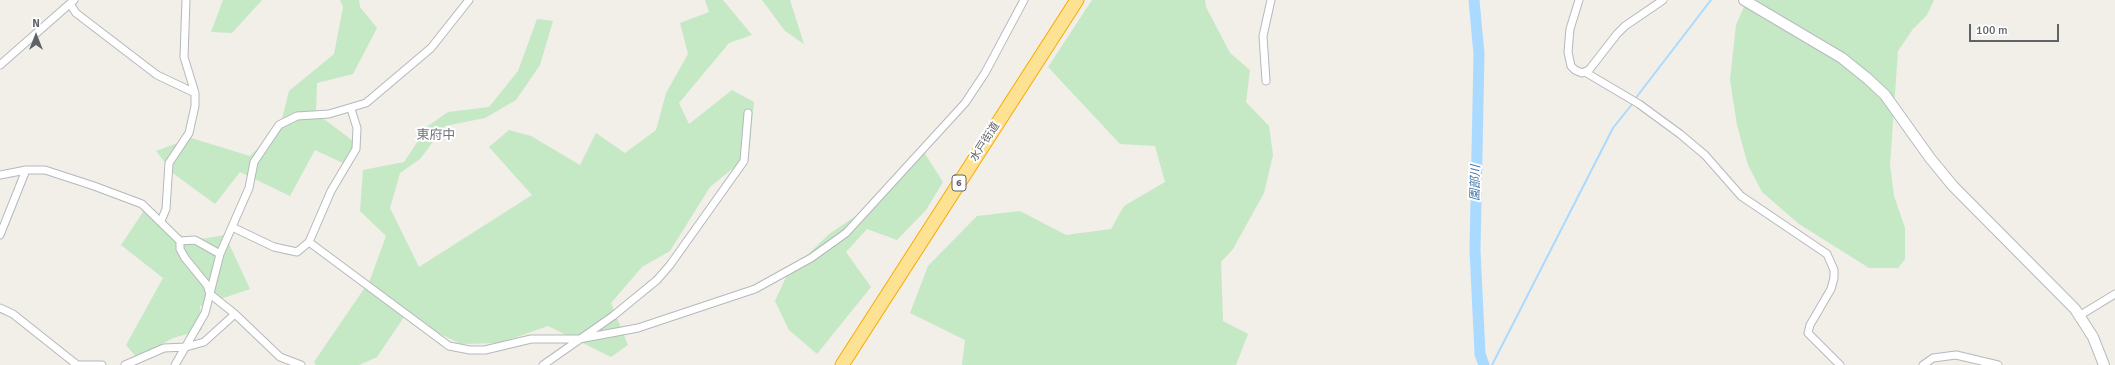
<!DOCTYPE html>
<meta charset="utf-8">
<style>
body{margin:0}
#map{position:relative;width:2115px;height:365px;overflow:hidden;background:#f1efe8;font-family:Signika,sans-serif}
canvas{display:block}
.north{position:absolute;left:16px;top:16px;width:40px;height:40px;-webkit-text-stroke:3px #fff;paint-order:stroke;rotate:0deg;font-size:11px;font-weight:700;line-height:16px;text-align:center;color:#5f6368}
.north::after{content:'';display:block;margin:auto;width:14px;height:18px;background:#5f6368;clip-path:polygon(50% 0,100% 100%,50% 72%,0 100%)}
.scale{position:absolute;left:1969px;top:24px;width:90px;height:18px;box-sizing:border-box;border:2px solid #5f6368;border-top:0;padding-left:5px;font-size:12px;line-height:14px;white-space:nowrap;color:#5f6368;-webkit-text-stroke:3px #fff;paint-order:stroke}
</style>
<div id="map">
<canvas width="2115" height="365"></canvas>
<div class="north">N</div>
<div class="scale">100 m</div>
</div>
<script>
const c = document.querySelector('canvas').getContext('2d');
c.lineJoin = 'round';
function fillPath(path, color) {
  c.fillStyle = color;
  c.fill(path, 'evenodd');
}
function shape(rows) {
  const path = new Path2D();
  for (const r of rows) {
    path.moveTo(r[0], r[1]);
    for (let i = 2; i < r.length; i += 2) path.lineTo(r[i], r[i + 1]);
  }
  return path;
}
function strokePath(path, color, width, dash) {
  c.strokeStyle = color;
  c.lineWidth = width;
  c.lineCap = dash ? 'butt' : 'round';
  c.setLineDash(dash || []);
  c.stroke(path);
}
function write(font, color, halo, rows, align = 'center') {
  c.font = font + ' Signika,"Noto Sans JP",sans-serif';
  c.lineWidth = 4;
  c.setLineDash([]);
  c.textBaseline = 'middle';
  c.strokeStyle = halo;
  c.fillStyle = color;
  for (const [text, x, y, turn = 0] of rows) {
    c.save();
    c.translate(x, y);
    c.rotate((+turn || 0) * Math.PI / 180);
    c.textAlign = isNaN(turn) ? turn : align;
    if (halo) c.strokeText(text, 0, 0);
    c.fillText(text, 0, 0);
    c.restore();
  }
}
fillPath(shape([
 [223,0,262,0,232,33,211,32],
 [340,0,359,0,360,7,377,28,353,74,317,83,316,113,357,144,345,164,315,150,290,196,240,172,215,204,174,174,156,151,191,138,250,156,280,127,289,91,334,54,343,7],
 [705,0,723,0,752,35,729,43,679,103,689,124,732,90,754,102,748,162,732,169,710,187,670,251,642,267,611,303,628,345,611,357,548,326,500,343,461,344,404,317,377,357,359,365,316,365,314,362,370,280,386,236,360,211,363,170,404,162,428,126,448,112,489,107,518,71,537,19,553,21,540,65,516,100,485,118,445,126,420,159,400,173,390,208,419,267,532,195,489,147,509,130,531,136,580,165,596,133,625,153,656,130,666,93,688,54,680,23,709,12],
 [762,0,790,0,804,44,785,31],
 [1092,0,1205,0,1206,7,1230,53,1250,70,1246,102,1269,126,1273,155,1264,193,1233,249,1221,262,1223,321,1248,334,1236,365,962,365,965,340,910,313,928,266,977,216,1020,211,1066,235,1111,229,1124,206,1165,182,1155,146,1120,144,1048,67],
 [1747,0,1934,0,1927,15,1913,29,1898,51,1890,165,1894,196,1905,228,1905,259,1898,268,1869,268,1799,224,1762,192,1748,165,1737,125,1730,80,1736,25],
 [922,149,943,182,926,210,897,240,867,229,846,252,871,287,817,354,789,330,775,301,787,275,829,234,881,199],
 [145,209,189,241,225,235,250,289,200,306,202,330,173,338,137,358,126,345,163,278,121,245]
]), '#c5e8c5');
strokePath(shape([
 [1635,99,1711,0],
 [1492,365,1613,128,1633,103]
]), '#aadaff', 2);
strokePath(shape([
 [1474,0,1479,54,1475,250,1480,354,1484,365]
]), '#aadaff', 11);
const street = shape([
 [1579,0,1570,29,1568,52,1571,66,1575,70,1582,73,1589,70,1617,34,1625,26,1663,0],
 [70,4,76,13,157,75,195,93],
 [0,65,74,0],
 [1585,72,1639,104,1680,134,1705,155,1741,196,1827,254,1834,270,1834,278,1831,289,1810,325,1808,333,1840,365],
 [1266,81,1263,36,1271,0],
 [0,175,26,170,45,170,94,186,142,204,180,241,195,240,220,254,205,313,175,365],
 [161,221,166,209,169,163,189,133,195,106,195,93,184,57,186,0],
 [232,227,274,247,297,252,309,242,331,191,356,149,357,128,351,109],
 [0,235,26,170],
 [180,241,180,249,185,258,207,285,210,294,235,314],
 [309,242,449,346,470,350,485,350,531,339,579,339,638,328,755,289,811,258,846,233,965,103,985,73,1024,0],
 [220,254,249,188,254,162,279,125,297,116,329,114,366,103,431,48,469,0],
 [0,308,13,314,76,364],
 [2079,316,2115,294],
 [74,365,102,365],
 [125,365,164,348,186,347,204,342,235,314,280,357,301,365],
 [543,365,613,316,657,280,670,265,744,161,748,113],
 [1923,365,1933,358,1956,355,1998,365]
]);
const secondary = shape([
 [1744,0,1842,58,1868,79,1885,95,1930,158,1953,186,2075,309,2093,337,2104,365]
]);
const highway = shape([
 [842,365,1077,0]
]);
strokePath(street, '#b5b8bc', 9);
strokePath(secondary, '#b6babf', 12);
strokePath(highway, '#f9ab00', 15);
strokePath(street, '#fff', 7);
strokePath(secondary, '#fff', 10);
strokePath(highway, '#fde293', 13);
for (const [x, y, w] of [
 [959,183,14]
]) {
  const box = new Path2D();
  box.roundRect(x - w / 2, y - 8, w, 16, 3);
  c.fillStyle = '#fff';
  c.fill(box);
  strokePath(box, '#5f6368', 1);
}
write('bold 10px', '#5f6368', null, [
 ["6",959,183]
]);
write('11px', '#5f6368', '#fff', [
 ["水戸街道",985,142,-57]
]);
write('italic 12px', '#4174aa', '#fff', [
 ["園部川",1476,183,-89]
]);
write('13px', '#70757a', '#fff', [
 ["東府中",436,136]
]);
</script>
